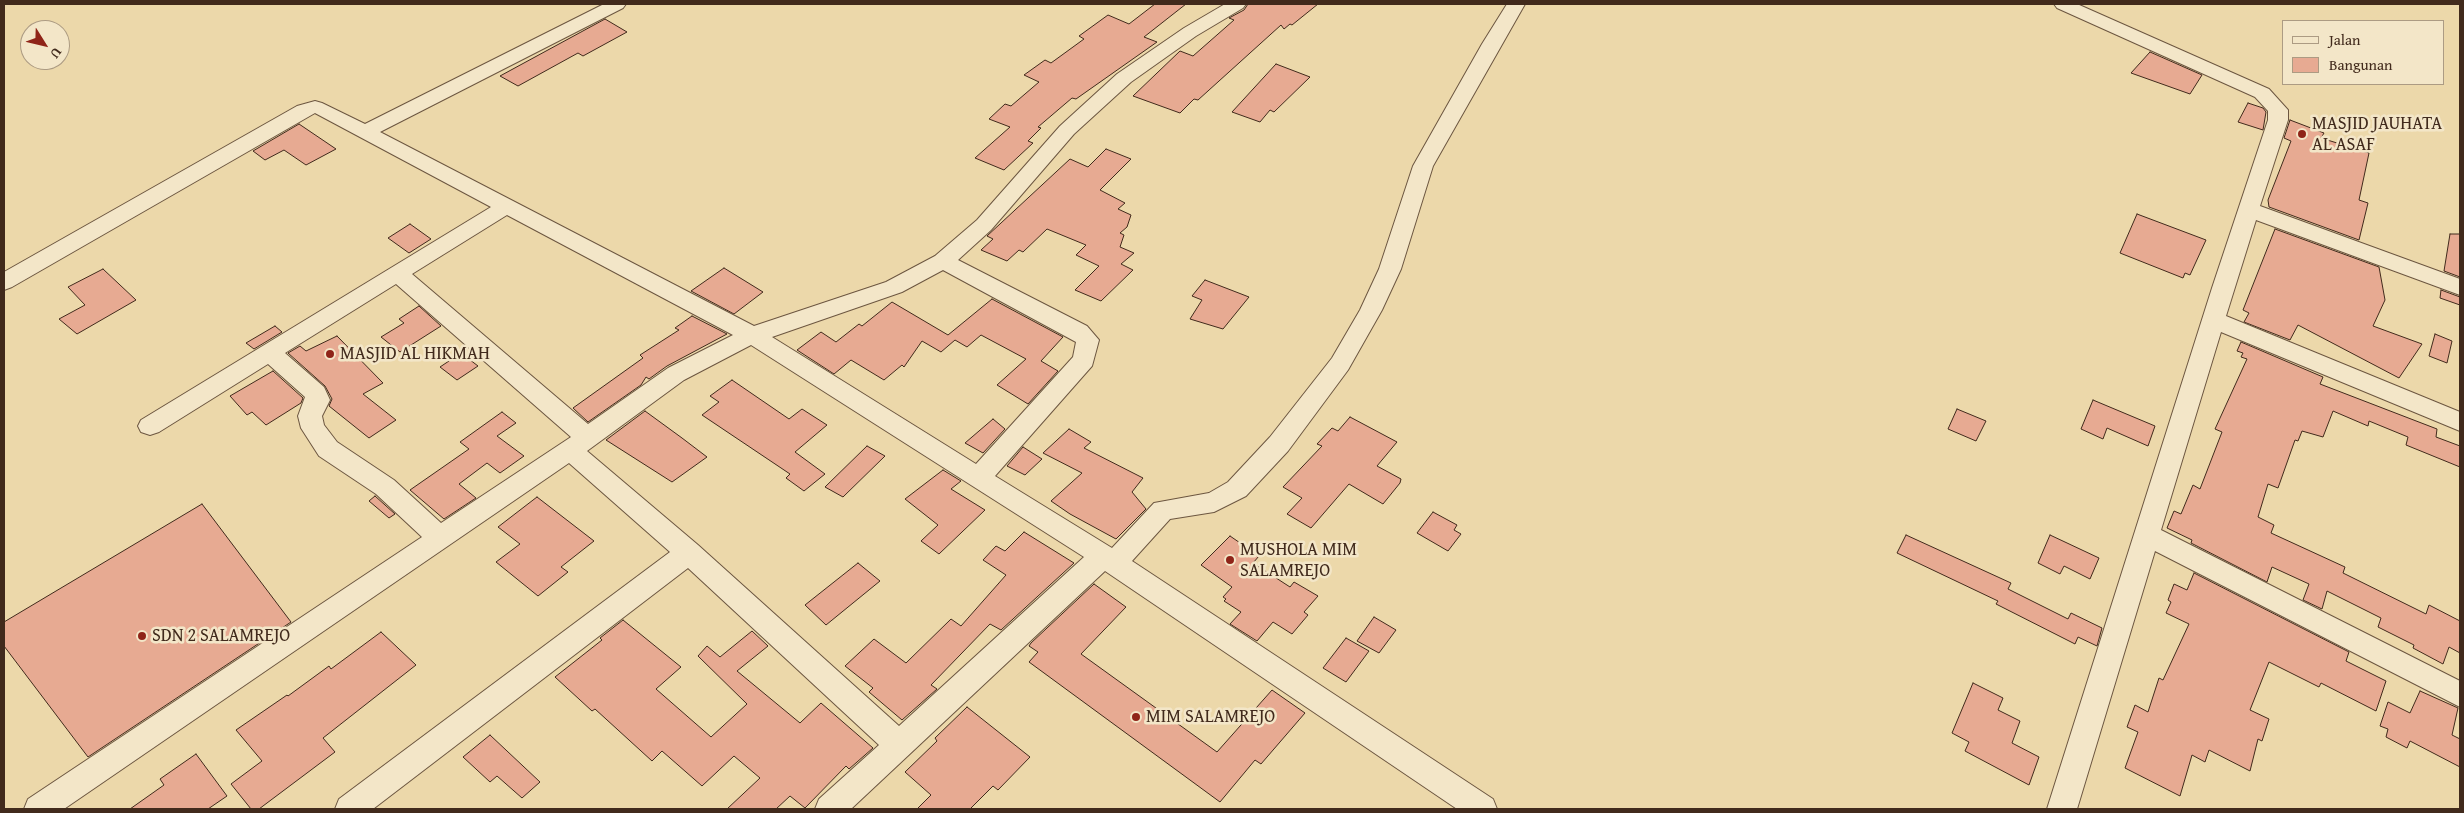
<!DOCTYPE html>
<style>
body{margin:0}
#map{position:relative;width:2464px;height:813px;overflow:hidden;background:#ecd8aa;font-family:"Gentium Book Plus",serif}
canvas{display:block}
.frame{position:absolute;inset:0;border:5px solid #412a1c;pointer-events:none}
.legend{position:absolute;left:2282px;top:20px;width:162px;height:65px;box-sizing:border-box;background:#f3e6c8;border:1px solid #ac9b83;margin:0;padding:6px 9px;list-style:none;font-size:15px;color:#412a1c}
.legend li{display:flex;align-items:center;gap:10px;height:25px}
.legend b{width:25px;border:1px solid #ac9b83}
.north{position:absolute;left:20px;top:20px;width:50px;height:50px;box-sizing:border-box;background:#f3e6c8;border:1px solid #ac9b83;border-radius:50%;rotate:126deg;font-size:14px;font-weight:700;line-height:20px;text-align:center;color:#412a1c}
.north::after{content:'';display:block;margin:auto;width:18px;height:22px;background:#8f2418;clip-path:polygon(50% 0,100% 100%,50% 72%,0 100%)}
</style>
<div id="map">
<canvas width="2464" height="813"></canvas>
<div class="frame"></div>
<ul class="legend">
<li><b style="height:6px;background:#f3e6c8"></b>Jalan</li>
<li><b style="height:14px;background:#e7aa92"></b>Bangunan</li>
</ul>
<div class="north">U</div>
</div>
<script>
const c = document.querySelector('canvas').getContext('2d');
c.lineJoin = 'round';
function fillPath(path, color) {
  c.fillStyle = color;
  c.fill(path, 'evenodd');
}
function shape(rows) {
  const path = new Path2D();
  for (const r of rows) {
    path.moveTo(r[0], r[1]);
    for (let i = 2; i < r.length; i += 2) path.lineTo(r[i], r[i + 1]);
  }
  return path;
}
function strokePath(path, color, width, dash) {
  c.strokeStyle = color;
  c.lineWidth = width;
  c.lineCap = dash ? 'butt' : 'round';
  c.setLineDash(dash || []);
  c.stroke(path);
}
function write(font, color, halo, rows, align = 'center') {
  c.font = font + ' "Gentium Book Plus",serif';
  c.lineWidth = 5;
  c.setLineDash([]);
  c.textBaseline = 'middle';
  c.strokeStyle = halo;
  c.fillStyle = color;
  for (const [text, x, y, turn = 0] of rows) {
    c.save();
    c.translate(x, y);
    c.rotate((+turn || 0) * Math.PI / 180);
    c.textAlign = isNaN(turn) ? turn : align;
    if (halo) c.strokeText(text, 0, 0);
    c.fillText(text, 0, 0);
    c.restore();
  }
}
const building = shape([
 [1155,4,1186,4,1144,37,1157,42,1076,99,1072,98,1038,127,1041,128,1028,141,1033,143,1004,170,975,158,1010,127,989,119,1005,104,1011,106,1039,82,1024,75,1045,60,1051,63,1084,39,1079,36,1108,15,1129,24,1155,4],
 [1248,4,1318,4,1292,25,1290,24,1284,29,1281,25,1198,100,1194,99,1180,113,1133,96,1180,51,1193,56,1234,20,1229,18,1244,10,1248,4],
 [605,19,627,32,583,56,578,53,518,86,500,76,605,19],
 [2150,52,2202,75,2190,94,2131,73,2150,52],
 [1276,64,1310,77,1274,112,1270,110,1260,122,1232,112,1276,64],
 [2248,103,2263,108,2266,112,2263,130,2238,122,2248,103],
 [2290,120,2324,133,2321,138,2369,153,2359,200,2368,203,2359,240,2269,207,2268,200,2291,141,2284,138,2290,120],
 [299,124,336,149,306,165,284,150,265,160,253,151,299,124],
 [1106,149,1131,159,1100,190,1125,203,1118,209,1131,215,1127,227,1120,233,1124,235,1120,247,1134,253,1121,264,1133,270,1101,301,1075,290,1099,266,1076,255,1086,245,1047,229,1023,252,1019,250,1007,261,981,250,993,239,987,236,1070,159,1088,167,1106,149],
 [2137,214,2206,240,2190,275,2185,273,2183,278,2120,253,2137,214],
 [410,224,431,239,409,253,388,238,410,224],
 [2275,229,2379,267,2385,300,2373,326,2422,344,2399,378,2298,325,2290,340,2244,322,2249,313,2243,310,2275,229],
 [2450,234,2460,234,2460,277,2444,271,2450,234],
 [724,268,763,292,734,314,691,291,724,268],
 [103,269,136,300,77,334,59,319,85,305,68,287,103,269],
 [1205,280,1249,297,1223,329,1190,319,1202,300,1192,296,1205,280],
 [2441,290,2460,297,2460,305,2440,298,2441,290],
 [992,299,1063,337,1041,361,1058,371,1028,404,997,385,1026,359,981,335,967,347,955,340,941,352,922,341,904,367,902,365,884,380,851,360,834,374,797,350,821,332,836,342,859,324,862,326,892,302,948,335,992,299],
 [419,306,441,326,400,352,381,337,404,323,399,319,419,306],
 [692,316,727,334,667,366,649,379,646,377,641,385,588,422,573,408,643,358,640,355,679,330,675,328,692,316],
 [275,326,282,332,254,349,246,343,275,326],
 [2435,334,2452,341,2447,363,2429,356,2435,334],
 [337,336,383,383,363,394,396,420,369,438,329,406,332,399,325,386,288,353,300,346,306,351,337,336],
 [2241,342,2323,377,2320,384,2437,429,2436,437,2460,446,2460,467,2406,445,2408,437,2369,421,2368,426,2333,411,2323,437,2302,431,2298,441,2295,440,2278,488,2268,484,2258,517,2274,525,2271,533,2345,567,2343,573,2426,614,2429,605,2460,621,2460,653,2449,647,2443,664,2413,648,2414,645,2378,627,2381,618,2327,591,2322,609,2303,600,2309,584,2272,567,2267,582,2191,543,2192,540,2167,528,2174,511,2181,514,2193,485,2200,489,2222,432,2215,429,2247,359,2241,357,2243,353,2237,351,2241,342],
 [461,353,478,366,457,380,440,367,461,353],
 [273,371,303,398,301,403,266,425,252,412,247,415,230,396,273,371],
 [732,380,789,419,802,409,827,425,795,452,825,474,804,491,786,478,790,474,702,415,719,402,710,396,732,380],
 [2093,400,2155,426,2148,446,2107,428,2103,439,2081,429,2093,400],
 [1957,409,1986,421,1976,441,1948,429,1957,409],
 [645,411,682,438,707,457,672,482,606,440,645,411],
 [502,412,516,423,497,436,524,456,500,473,487,463,459,484,476,498,444,519,410,490,469,449,460,442,502,412],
 [1350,417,1397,442,1377,466,1401,479,1400,483,1383,504,1349,484,1311,528,1287,514,1302,498,1283,487,1322,446,1317,444,1332,428,1338,431,1350,417],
 [993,419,1005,429,983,453,965,443,993,419],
 [1069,429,1091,442,1084,448,1143,478,1132,492,1146,509,1116,539,1070,514,1051,501,1082,473,1043,453,1069,429],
 [867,446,885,456,843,497,825,487,867,446],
 [1023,447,1042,459,1025,475,1007,466,1023,447],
 [943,470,961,481,951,489,985,510,939,554,921,541,938,525,905,499,943,470],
 [375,496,395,514,389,518,369,501,375,496],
 [537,497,594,541,561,567,568,572,538,596,496,562,520,544,498,527,537,497],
 [202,504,291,622,88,757,4,646,4,622,202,504],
 [1433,512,1457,525,1454,530,1461,534,1448,551,1417,533,1433,512],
 [1024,532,1074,563,1001,630,990,624,931,685,937,689,902,720,869,692,873,688,845,666,874,639,906,663,951,619,961,626,1006,575,983,560,996,546,1005,551,1024,532],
 [1906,535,2011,583,2008,589,2068,619,2071,613,2102,628,2097,646,2078,637,2075,644,1996,604,1998,601,1897,553,1906,535],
 [2050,535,2099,558,2090,579,2064,566,2060,574,2038,563,2050,535],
 [1230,536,1259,556,1253,563,1290,587,1294,582,1318,596,1304,612,1308,615,1292,634,1273,622,1257,641,1230,624,1241,612,1224,601,1226,599,1223,597,1232,587,1201,565,1230,536],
 [858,563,880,581,826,625,805,605,858,563],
 [2194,573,2349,652,2346,661,2386,681,2376,711,2321,683,2319,687,2269,662,2250,710,2269,719,2262,741,2258,739,2250,771,2209,750,2205,762,2192,755,2180,796,2125,768,2138,732,2127,727,2135,705,2148,712,2159,678,2163,680,2189,624,2166,613,2171,602,2168,600,2174,584,2187,590,2194,573],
 [1094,584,1126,607,1081,654,1217,752,1272,690,1305,713,1261,764,1255,760,1220,802,1029,662,1038,652,1029,646,1031,643,1094,584],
 [1374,617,1396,630,1379,653,1357,641,1374,617],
 [623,620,681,667,656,689,711,737,747,704,698,656,707,646,720,657,752,631,768,646,737,671,800,723,821,703,873,748,849,769,846,766,805,808,790,796,776,809,727,809,760,778,734,756,702,786,662,751,652,761,595,709,592,711,555,677,602,640,600,638,623,620],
 [381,632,416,665,323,738,335,752,259,809,251,809,231,784,262,761,236,730,287,695,288,696,329,666,331,669,381,632],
 [1346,638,1369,651,1346,682,1323,668,1346,638],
 [1973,683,2003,698,1998,710,2020,721,2012,743,2039,757,2029,785,1965,751,1969,742,1952,733,1973,683],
 [2420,691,2458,708,2452,735,2460,739,2460,767,2410,741,2407,748,2386,737,2388,729,2380,726,2388,702,2410,713,2420,691],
 [967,707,1030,757,998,790,993,786,970,809,917,809,931,795,905,772,937,741,935,738,967,707],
 [490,735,540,782,522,798,497,776,490,782,463,757,490,735],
 [196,754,227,796,208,809,130,809,164,785,160,779,196,754]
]);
fillPath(building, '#e7aa92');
strokePath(building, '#412a1c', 1);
const minor = shape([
 [604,4,626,4,623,8,380,132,754,326,886,282,935,256,977,220,1060,126,1117,74,1184,28,1225,4,1246,4,1243,8,1196,36,1131,82,1074,134,991,230,958,260,1087,326,1099,340,1092,366,995,476,1112,548,1154,503,1209,493,1228,482,1270,437,1332,358,1360,310,1379,269,1413,166,1482,44,1507,4,1525,4,1433,166,1401,269,1382,310,1348,370,1288,451,1246,496,1214,512,1170,519,1132,561,1493,799,1497,809,1457,809,1105,571,851,809,815,809,819,799,879,745,688,568,373,809,335,809,339,799,670,552,569,463,64,809,24,809,28,799,422,537,376,494,319,456,301,428,298,416,305,397,268,364,159,432,150,435,141,432,138,426,141,420,491,207,315,113,12,287,4,290,4,272,297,106,315,101,322,103,365,124,604,4],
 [507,215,733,335,668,368,588,424,412,274,507,215],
 [943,270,1076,342,1073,357,976,464,772,337,902,292,943,270],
 [396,284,571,437,441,523,394,480,337,442,324,425,322,416,330,400,324,387,285,353,396,284],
 [751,345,1084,557,899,726,698,545,587,451,684,380,751,345],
 [2054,4,2077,4,2269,89,2288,110,2288,120,2260,206,2460,279,2460,295,2256,220,2226,316,2460,412,2460,431,2221,332,2161,530,2460,681,2460,707,2155,551,2077,809,2047,809,2212,288,2268,120,2268,111,2255,97,2057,8,2054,4]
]);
strokePath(minor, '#6c5640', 2);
fillPath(minor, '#f3e6c8');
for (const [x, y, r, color] of [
 [2302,134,5,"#8f2418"],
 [330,354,5,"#8f2418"],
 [1230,560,5,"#8f2418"],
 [142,636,5,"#8f2418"],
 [1136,717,5,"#8f2418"]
]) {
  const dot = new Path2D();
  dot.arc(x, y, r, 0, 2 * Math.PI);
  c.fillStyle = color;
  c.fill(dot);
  strokePath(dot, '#f3e6c8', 2);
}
write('18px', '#412a1c', '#f3e6c8', [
 ["MASJID JAUHATA",2312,124],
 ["AL ASAF",2312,145],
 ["MASJID AL HIKMAH",340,354],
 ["MUSHOLA MIM",1240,550],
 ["SALAMREJO",1240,571],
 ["SDN 2 SALAMREJO",152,636],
 ["MIM SALAMREJO",1146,717]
], 'left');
</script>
